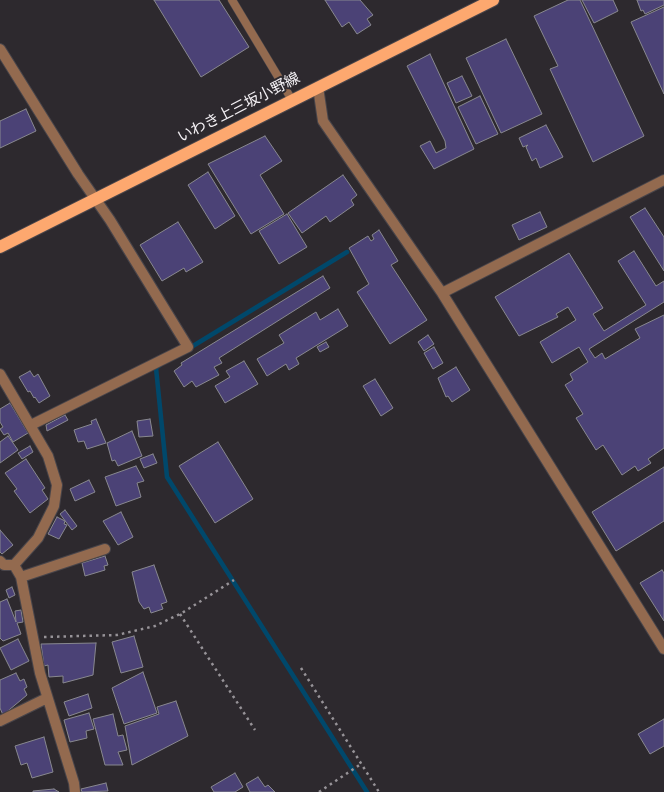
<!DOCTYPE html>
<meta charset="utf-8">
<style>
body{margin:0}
canvas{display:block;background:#2d292e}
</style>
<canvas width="664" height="792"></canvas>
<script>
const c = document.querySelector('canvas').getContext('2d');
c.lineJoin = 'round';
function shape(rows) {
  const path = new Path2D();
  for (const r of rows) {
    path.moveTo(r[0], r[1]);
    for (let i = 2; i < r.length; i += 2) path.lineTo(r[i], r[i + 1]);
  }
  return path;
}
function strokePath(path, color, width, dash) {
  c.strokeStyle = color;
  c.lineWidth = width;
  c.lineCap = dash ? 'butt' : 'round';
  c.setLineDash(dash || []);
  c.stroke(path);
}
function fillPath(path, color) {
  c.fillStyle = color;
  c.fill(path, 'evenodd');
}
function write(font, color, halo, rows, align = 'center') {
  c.font = font + ' "Space Grotesk","Noto Sans JP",sans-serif';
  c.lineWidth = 4;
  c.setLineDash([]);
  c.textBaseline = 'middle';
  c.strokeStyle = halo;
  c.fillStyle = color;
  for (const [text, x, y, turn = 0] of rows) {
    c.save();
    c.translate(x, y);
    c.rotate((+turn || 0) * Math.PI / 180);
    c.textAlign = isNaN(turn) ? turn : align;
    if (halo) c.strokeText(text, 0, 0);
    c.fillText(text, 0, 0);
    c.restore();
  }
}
strokePath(shape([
 [188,349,347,252],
 [160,365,156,368,167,477,367,792]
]), '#00486b', 4.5);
const building = shape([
 [154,0,219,0,249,47,201,77,154,0],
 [325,0,360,0,373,15,367,19,371,25,357,34,349,22,342,27,325,0],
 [568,0,580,0,644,136,593,162,550,69,558,66,534,16,568,0],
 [582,0,613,0,618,11,594,23,582,0],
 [637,0,664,0,664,5,645,14,643,10,641,11,637,0],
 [664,7,664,94,631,22,664,7],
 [506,39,542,114,501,133,466,58,506,39],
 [430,54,474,149,434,169,420,146,430,141,436,153,446,148,445,141,407,66,430,54],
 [462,76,472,96,456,103,447,83,462,76],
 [480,96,498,134,476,144,458,107,480,96],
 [26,109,36,131,0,148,0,121,26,109],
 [546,125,563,157,540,168,536,158,532,161,526,147,528,145,523,147,519,138,546,125],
 [265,136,282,161,260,175,284,214,251,234,208,164,265,136],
 [208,172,235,216,215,229,188,185,208,172],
 [343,175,357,195,351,200,354,205,330,222,326,216,302,233,288,213,343,175],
 [645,208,664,237,664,271,630,217,645,208],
 [540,212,547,227,519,240,512,225,540,212],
 [287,214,307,247,279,264,259,231,287,214],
 [178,222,203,262,186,272,184,268,162,281,140,245,178,222],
 [379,230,398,261,391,265,427,320,390,344,357,292,369,284,349,248,368,236,371,241,374,239,372,235,379,230],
 [634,251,656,286,664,281,664,302,589,349,595,358,602,353,605,359,640,338,635,329,664,315,664,448,648,459,651,463,638,471,635,466,622,475,603,445,596,450,576,418,583,414,565,385,573,380,570,374,588,362,579,347,552,363,540,342,576,320,568,307,556,314,558,317,519,336,495,297,569,253,603,308,593,314,604,331,646,305,618,261,634,251],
 [323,276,330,288,219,358,222,363,214,367,219,375,196,387,192,381,184,387,174,371,182,365,181,363,323,276],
 [338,309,348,326,296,358,299,364,289,370,286,364,267,376,257,359,284,343,279,335,316,312,320,320,338,309],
 [428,335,434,344,424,351,418,342,428,335],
 [326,342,329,347,320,352,317,347,326,342],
 [434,347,443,363,433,369,424,353,434,347],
 [244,361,258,384,225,403,215,386,230,377,226,371,244,361],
 [456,367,470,390,452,402,448,396,446,397,438,378,456,367],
 [30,371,34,377,38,374,50,396,39,403,35,397,34,398,30,391,28,392,19,377,30,371],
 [375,379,393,408,381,416,363,386,375,379],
 [10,403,28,433,13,442,8,433,4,435,0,429,3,427,0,422,0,409,10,403],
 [65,415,68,420,47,431,46,425,65,415],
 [96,419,106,443,87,449,84,441,78,442,74,430,92,424,91,421,96,419],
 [150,419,153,436,139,437,137,421,150,419],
 [132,431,142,456,118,466,115,460,112,461,107,443,132,431],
 [8,436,18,450,0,463,0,442,8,436],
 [218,442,253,499,215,523,179,466,218,442],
 [30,446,33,452,22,459,18,453,30,446],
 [153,454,157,463,144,468,140,459,153,454],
 [26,459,45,488,42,490,48,499,30,513,14,491,17,489,5,473,26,459],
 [136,466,144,481,137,483,141,497,116,506,105,477,136,466],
 [664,467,664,521,616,551,592,512,664,467],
 [89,480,95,492,75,501,70,489,89,480],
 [65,510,77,526,72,530,60,514,65,510],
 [121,512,133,537,118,545,103,521,121,512],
 [57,517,65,521,64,524,67,525,59,539,48,534,57,517],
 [0,530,13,545,2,554,0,552,0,530],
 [105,556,108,565,104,566,105,570,85,576,82,563,105,556],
 [154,565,167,602,161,604,163,609,151,613,149,607,144,609,139,602,132,572,154,565],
 [662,570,664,573,664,621,640,583,662,570],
 [12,587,15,595,9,598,6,590,12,587],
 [7,599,16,622,15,611,21,610,23,622,17,623,21,634,3,641,0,638,0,602,7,599],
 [134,636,143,667,121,673,112,642,134,636],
 [18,639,29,661,11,670,0,648,18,639],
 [96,643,93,675,63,683,63,676,49,677,48,665,44,666,41,644,96,643],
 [143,672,157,713,124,724,112,688,143,672],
 [16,673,20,681,24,679,27,687,24,689,27,695,3,715,0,708,0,680,16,673],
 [88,694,92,708,69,716,64,702,88,694],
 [176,701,188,736,132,765,125,726,159,714,157,707,176,701],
 [89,713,94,729,86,731,87,738,70,742,64,720,89,713],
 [113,714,118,736,123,735,127,750,118,752,123,765,105,765,93,719,113,714],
 [664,719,664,746,650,754,638,734,664,719],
 [44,737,53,772,32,778,27,763,21,765,15,746,44,737],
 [235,773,243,787,235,792,214,792,211,787,235,773],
 [258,777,265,787,268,785,275,792,250,792,246,784,258,777],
 [106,783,108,791,82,792,81,789,106,783],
 [54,789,59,792,33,792,33,791,54,789]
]);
fillPath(building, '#4b4276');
strokePath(building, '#88888f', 1);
const service = shape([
 [232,0,292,100]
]);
const minor = shape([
 [0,49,78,174,110,220,188,347,31,425],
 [318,87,323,121,442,293,664,649],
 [442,293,664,180],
 [0,374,48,456,57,485,54,506,38,538,14,565,21,577,40,673,74,783,75,792],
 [0,561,4,565,14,565],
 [21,577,105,549],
 [0,721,47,698]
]);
const primary = shape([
 [0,247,493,0]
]);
strokePath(service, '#49454a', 9);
strokePath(minor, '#49454a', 12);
strokePath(primary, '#49454a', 14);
strokePath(shape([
 [180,614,255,730],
 [44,637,117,635,155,626,182,613,234,580],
 [301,668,379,792],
 [319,792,361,764]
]), '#979398', 2.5, [2.5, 4]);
strokePath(service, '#936a4f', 8);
strokePath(minor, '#936a4f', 10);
strokePath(primary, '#fda86f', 12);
write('15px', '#f4f1f5', '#2d292e', [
 ["いわき上三坂小野線",239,108,-27]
]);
</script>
